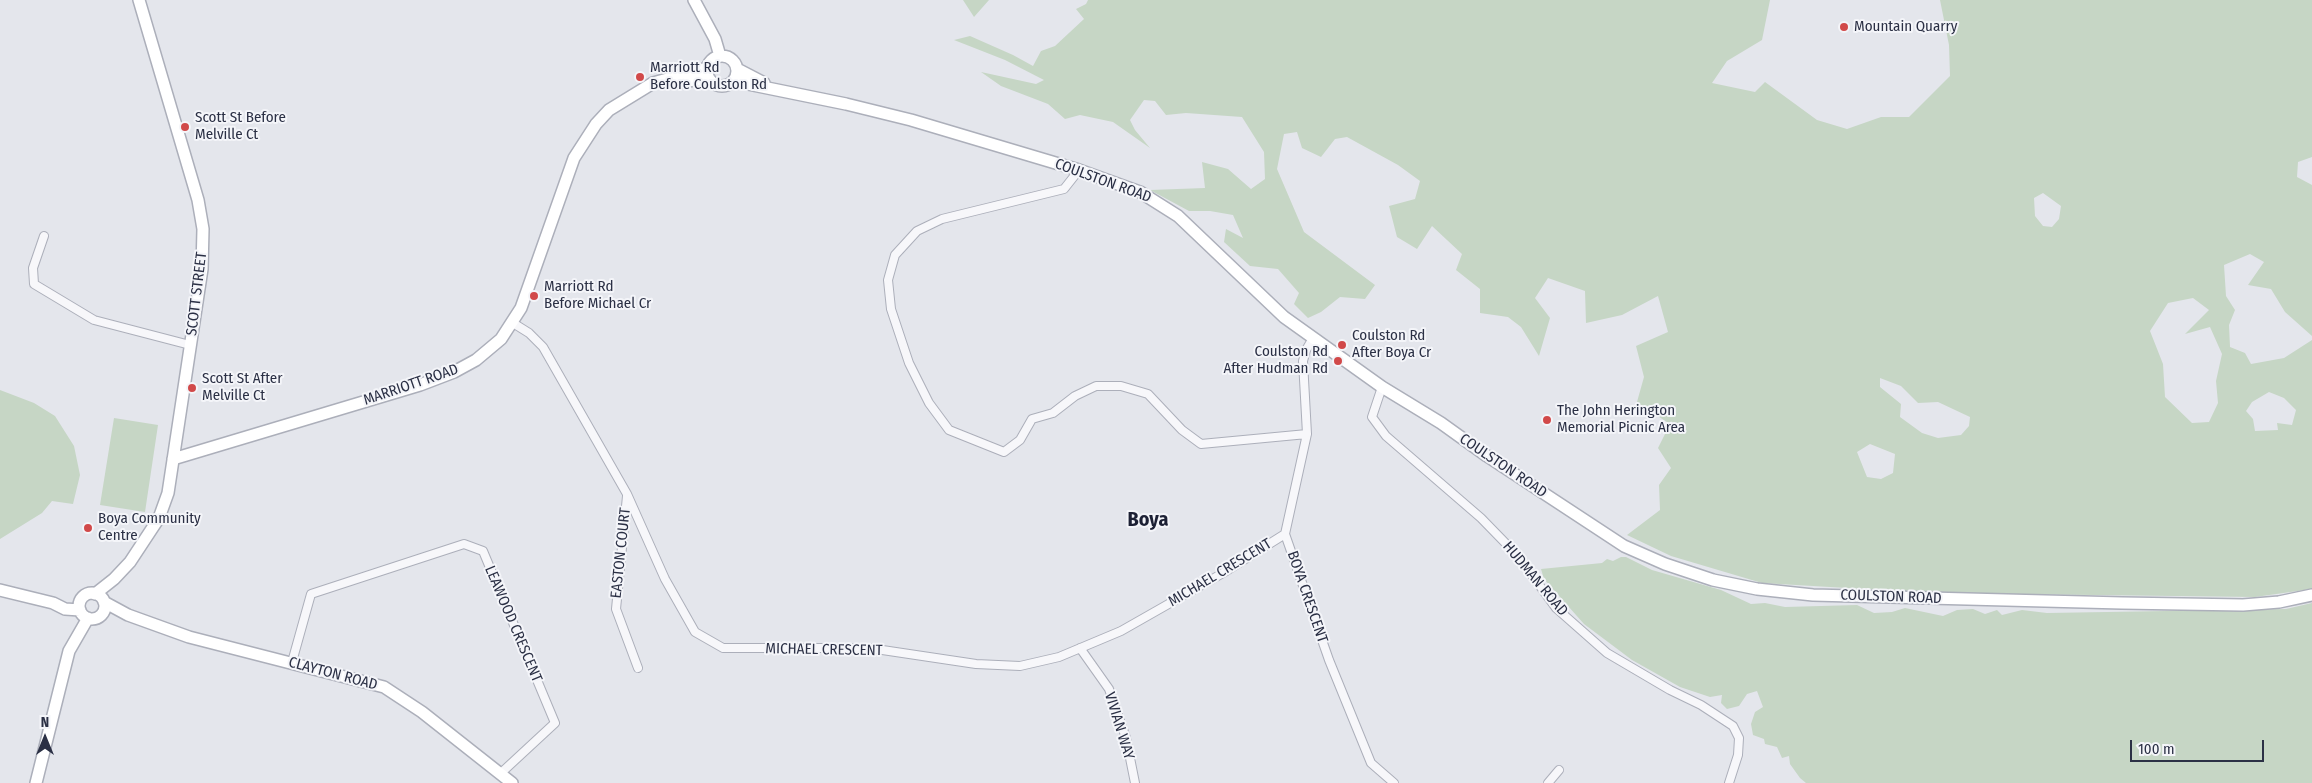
<!DOCTYPE html>
<style>
body{margin:0}
#map{position:relative;width:2312px;height:783px;overflow:hidden;background:#e4e6ec;font-family:"Fira Sans Condensed",sans-serif}
canvas{display:block}
.north{position:absolute;left:20px;top:713px;width:50px;height:50px;-webkit-text-stroke:4px #f4f5f9;paint-order:stroke;rotate:0deg;font-size:14px;font-weight:700;line-height:20px;text-align:center;color:#2b3045}
.north::after{content:'';display:block;margin:auto;width:18px;height:22px;background:#2b3045;clip-path:polygon(50% 0,100% 100%,50% 72%,0 100%)}
.scale{position:absolute;left:2130px;top:740px;width:134px;height:22px;box-sizing:border-box;border:2px solid #2b3045;border-top:0;padding-left:6px;font-size:15px;line-height:18px;white-space:nowrap;color:#2b3045;-webkit-text-stroke:4px #f4f5f9;paint-order:stroke}
</style>
<div id="map">
<canvas width="2312" height="783"></canvas>
<div class="north">N</div>
<div class="scale">100 m</div>
</div>
<script>
const c = document.querySelector('canvas').getContext('2d');
c.lineJoin = 'round';
function fillPath(path, color) {
  c.fillStyle = color;
  c.fill(path, 'evenodd');
}
function shape(rows) {
  const path = new Path2D();
  for (const r of rows) {
    if (r.length === 3) {
      path.moveTo(r[0] + r[2], r[1]);
      path.arc(r[0], r[1], r[2], 0, 2 * Math.PI);
      continue;
    }
    path.moveTo(r[0], r[1]);
    for (let i = 2; i < r.length; i += 2) path.lineTo(r[i], r[i + 1]);
  }
  return path;
}
function strokePath(path, color, width, dash) {
  c.strokeStyle = color;
  c.lineWidth = width;
  c.lineCap = dash ? 'butt' : 'round';
  c.setLineDash(dash || []);
  c.stroke(path);
}
function write(font, color, halo, rows, align = 'center') {
  c.font = font + ' "Fira Sans Condensed",sans-serif';
  c.lineWidth = 4;
  c.setLineDash([]);
  c.textBaseline = 'middle';
  c.strokeStyle = halo;
  c.fillStyle = color;
  for (const [text, x, y, turn = 0] of rows) {
    c.save();
    c.translate(x, y);
    c.rotate((+turn || 0) * Math.PI / 180);
    c.textAlign = isNaN(turn) ? turn : align;
    if (halo) c.strokeText(text, 0, 0);
    c.fillText(text, 0, 0);
    c.restore();
  }
}
fillPath(shape([
 [963,0,989,0,974,17],
 [1088,0,1770,0,1762,40,1727,61,1712,83,1755,92,1765,82,1817,120,1847,129,1881,117,1909,117,1950,76,1949,45,1940,0,2312,0,2312,157,2298,162,2297,177,2312,185,2312,336,2285,312,2271,289,2248,285,2264,262,2250,254,2224,265,2226,296,2235,310,2229,325,2230,347,2245,353,2251,364,2284,358,2312,340,2312,589,2255,597,1932,593,1762,583,1671,556,1627,535,1660,510,1659,485,1671,468,1658,448,1670,424,1653,413,1635,409,1644,377,1636,346,1668,332,1658,296,1622,315,1586,323,1585,291,1548,278,1535,298,1550,318,1539,356,1521,327,1508,317,1480,313,1480,289,1456,270,1462,254,1432,226,1417,249,1397,237,1389,206,1415,199,1420,181,1398,165,1347,137,1335,139,1321,157,1302,148,1297,132,1284,134,1277,169,1304,232,1375,285,1365,299,1340,297,1321,312,1308,318,1294,304,1299,293,1278,269,1250,266,1224,242,1226,229,1243,238,1233,215,1210,211,1189,211,1150,190,1205,188,1202,162,1228,169,1251,189,1265,179,1264,152,1242,117,1186,113,1166,115,1155,101,1144,100,1130,120,1135,130,1150,148,1113,122,1080,115,1065,119,1048,104,1001,86,981,72,1036,84,1044,80,1005,60,954,40,970,36,1013,55,1033,66,1041,51,1055,46,1084,19,1076,9,1086,4],
 [2043,193,2061,206,2059,219,2052,227,2043,226,2035,216,2034,198],
 [2193,298,2209,310,2185,334,2210,327,2222,354,2216,381,2218,403,2209,422,2192,423,2165,397,2163,364,2150,331,2168,303],
 [1880,378,1901,386,1918,403,1938,402,1970,417,1969,426,1961,435,1938,438,1922,433,1900,417,1901,404,1880,387],
 [2269,392,2284,398,2296,410,2292,425,2277,423,2278,430,2255,431,2253,419,2246,411,2252,402],
 [1870,444,1895,454,1893,473,1881,479,1867,477,1857,452],
 [0,390,34,403,55,416,74,446,80,475,73,504,52,501,42,513,0,539],
 [114,418,158,425,145,512,100,505],
 [1621,557,1626,557,1652,570,1721,590,1751,604,1765,603,1785,607,1857,605,1874,613,1892,612,1905,608,1943,616,1957,610,1973,609,1985,614,1997,610,2002,615,2022,610,2047,613,2286,609,2312,603,2312,783,1806,783,1800,778,1790,764,1789,756,1782,758,1777,747,1765,744,1764,739,1753,735,1751,724,1755,712,1763,707,1757,691,1747,694,1739,706,1727,709,1721,703,1722,695,1710,697,1680,687,1632,660,1584,624,1544,579,1541,569,1602,563,1607,559,1613,561]
]), '#c6d6c5');
const street = shape([
 [1079,170,1064,189,942,219,917,231,895,255,888,280,891,309,909,363,929,403,949,430,1004,452,1020,440,1032,419,1053,413,1075,396,1096,386,1121,386,1148,394,1182,430,1201,444,1307,434],
 [44,236,33,268,34,284,94,320,190,345],
 [513,323,529,333,543,347,627,494,665,579,695,632,723,648,869,648,976,664,1020,666,1059,657,1121,631,1223,573,1285,534],
 [1313,338,1306,350,1303,361,1307,434,1285,534,1329,660,1371,763,1394,783],
 [1382,387,1372,417,1386,436,1481,518,1518,556,1556,608,1607,653,1670,690,1701,705,1733,726,1739,738,1738,755,1729,783],
 [627,496,616,609,638,668],
 [1080,648,1109,689,1126,738,1135,783],
 [292,662,311,594,464,544,483,551,555,723,501,773],
 [1548,783,1559,770]
]);
const secondary = shape([
 [694,0,715,39,720,56],
 [722,71,15],
 [737,69,764,83],
 [733,81,846,104,911,120,1079,170,1140,192,1178,216,1284,317,1382,387,1441,423,1487,456,1624,546,1665,564,1713,580,1757,589,1813,595,2122,603,2243,605,2279,602,2312,595],
 [677,83,694,80,711,81],
 [173,459,420,385,454,372,476,360,501,339,521,308,574,158,596,124,609,110,653,83,707,68],
 [0,590,53,603,65,609,80,610],
 [92,606,13],
 [95,594,114,579,130,562,159,518,168,493,202,269,203,229,198,200,139,0],
 [104,602,128,615,189,637,384,687,422,712,512,783],
 [36,783,69,651,88,618]
]);
strokePath(street, '#acafba', 10);
strokePath(secondary, '#acafba', 14);
strokePath(street, '#f7f7fa', 8);
strokePath(secondary, '#fff', 11);
for (const [x, y, r, color] of [
 [1844,27,5,"#d14949"],
 [640,77,5,"#d14949"],
 [185,127,5,"#d14949"],
 [534,296,5,"#d14949"],
 [1342,345,5,"#d14949"],
 [1338,361,5,"#d14949"],
 [192,388,5,"#d14949"],
 [1547,420,5,"#d14949"],
 [88,528,5,"#d14949"]
]) {
  const dot = new Path2D();
  dot.arc(x, y, r, 0, 2 * Math.PI);
  c.fillStyle = color;
  c.fill(dot);
  strokePath(dot, '#f4f5f9', 2);
}
write('15px', '#2b3045', '#f4f5f9', [
 ["Mountain Quarry",1854,27],
 ["Marriott Rd",650,68],
 ["Before Coulston Rd",650,85],
 ["Scott St Before",195,118],
 ["Melville Ct",195,135],
 ["Marriott Rd",544,287],
 ["Before Michael Cr",544,304],
 ["Coulston Rd",1352,336],
 ["After Boya Cr",1352,353],
 ["Coulston Rd",1328,352,"right"],
 ["After Hudman Rd",1328,369,"right"],
 ["Scott St After",202,379],
 ["Melville Ct",202,396],
 ["The John Herington",1557,411],
 ["Memorial Picnic Area",1557,428],
 ["Boya Community",98,519],
 ["Centre",98,536]
], 'left');
write('15px', '#2b3045', '#f4f5f9', [
 ["COULSTON ROAD",1103,181,20],
 ["SCOTT STREET",197,294,-83],
 ["MARRIOTT ROAD",411,385,-19],
 ["COULSTON ROAD",1503,466,34],
 ["EASTON COURT",621,553,-84],
 ["MICHAEL CRESCENT",1220,573,-31],
 ["HUDMAN ROAD",1535,579,50],
 ["BOYA CRESCENT",1307,597,71],
 ["COULSTON ROAD",1891,597,2],
 ["LEAWOOD CRESCENT",513,624,67],
 ["MICHAEL CRESCENT",824,650,1],
 ["CLAYTON ROAD",333,674,15],
 ["VIVIAN WAY",1119,726,73]
]);
write('bold 20px', '#1d2135', '#f4f5f9', [
 ["Boya",1148,520]
]);
</script>
